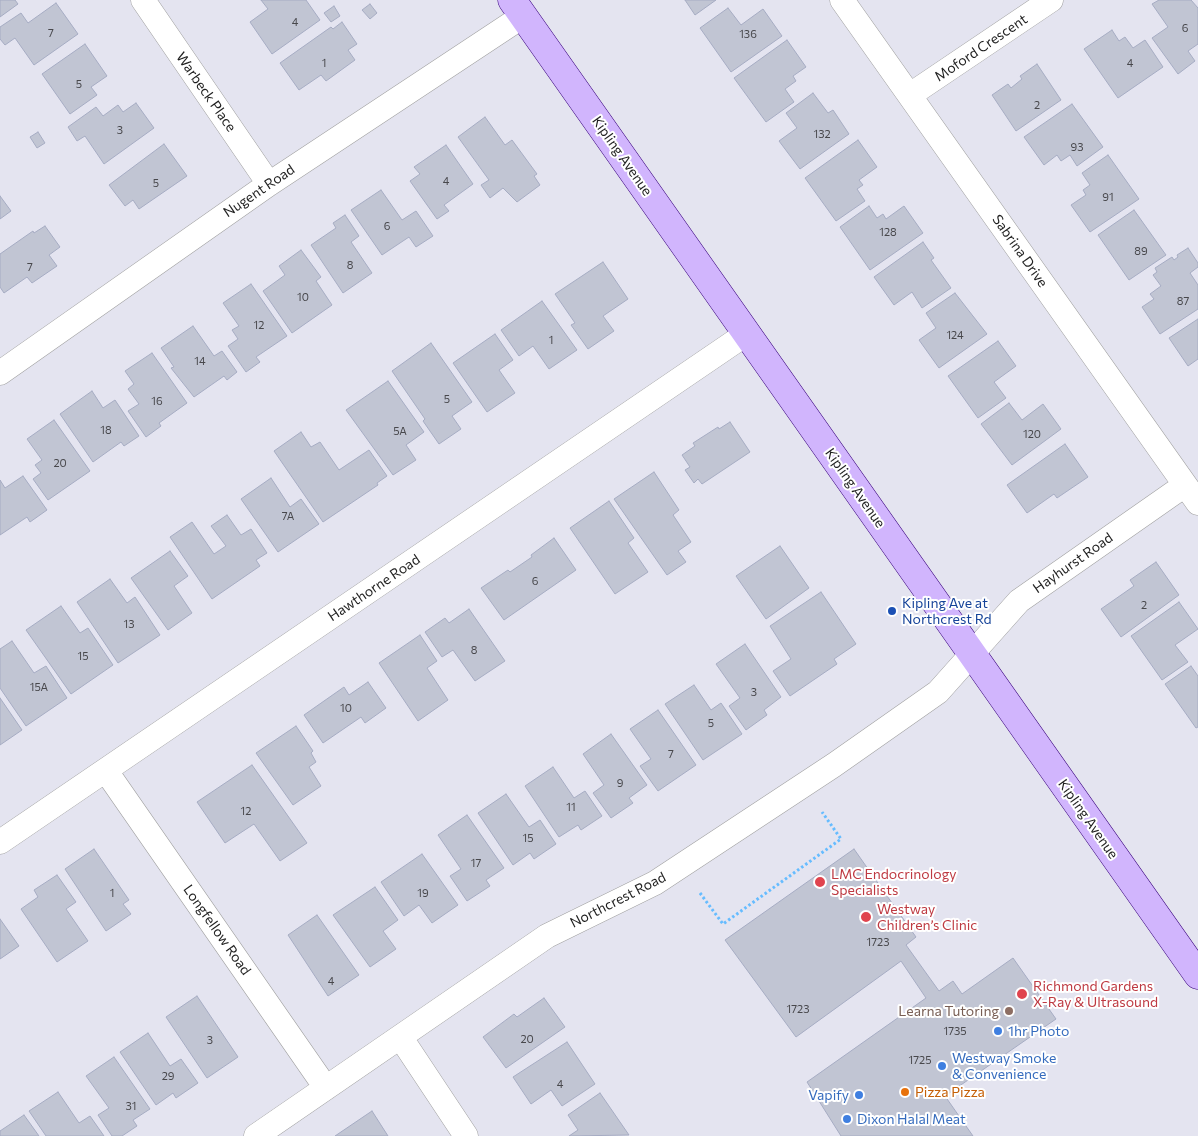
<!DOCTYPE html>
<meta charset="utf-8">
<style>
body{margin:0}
canvas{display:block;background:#e4e4f0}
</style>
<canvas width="1198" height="1136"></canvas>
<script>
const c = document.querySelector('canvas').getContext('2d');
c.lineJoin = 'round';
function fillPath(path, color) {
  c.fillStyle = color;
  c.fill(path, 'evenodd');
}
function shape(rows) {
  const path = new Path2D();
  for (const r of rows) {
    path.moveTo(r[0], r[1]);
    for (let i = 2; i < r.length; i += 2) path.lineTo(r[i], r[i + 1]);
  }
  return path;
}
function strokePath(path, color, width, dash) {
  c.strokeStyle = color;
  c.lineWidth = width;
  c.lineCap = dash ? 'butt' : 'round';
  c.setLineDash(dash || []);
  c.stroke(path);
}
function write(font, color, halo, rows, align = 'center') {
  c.font = font + ' Commissioner,sans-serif';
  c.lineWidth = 4;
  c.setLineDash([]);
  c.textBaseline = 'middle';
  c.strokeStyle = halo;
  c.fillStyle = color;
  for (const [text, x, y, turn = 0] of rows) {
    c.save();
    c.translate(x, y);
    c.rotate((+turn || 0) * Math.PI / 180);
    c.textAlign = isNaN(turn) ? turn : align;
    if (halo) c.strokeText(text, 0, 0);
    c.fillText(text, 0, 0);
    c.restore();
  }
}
const building = shape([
 [0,0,15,0,18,4,0,17,0,0],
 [261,0,306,0,320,20,272,54,250,22,268,9,261,0],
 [685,0,716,0,695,15,685,0],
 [1159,0,1191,0,1198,8,1198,44,1188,51,1195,61,1178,74,1152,38,1168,27,1152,4,1159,0],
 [56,3,78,34,34,65,15,38,5,45,0,39,0,27,21,13,28,23,56,3],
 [370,4,377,13,370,19,362,10,370,4],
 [334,6,340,16,331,22,324,13,334,6],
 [728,8,741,25,763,9,782,36,731,72,700,28,728,8],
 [342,22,357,44,348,50,355,60,326,81,321,75,299,90,280,63,331,27,333,29,342,22],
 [1112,30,1119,41,1125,37,1133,48,1145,40,1163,67,1118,98,1084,49,1112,30],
 [787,40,806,67,793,76,796,81,785,89,794,102,766,122,734,78,787,40],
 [85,44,107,76,91,87,97,95,70,114,42,74,85,44],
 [1037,64,1061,100,1016,131,992,95,1008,84,1011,88,1022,79,1020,76,1037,64],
 [813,93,828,113,833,110,849,134,800,169,779,141,797,128,786,113,813,93],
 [136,103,154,128,104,164,85,136,77,141,68,127,96,107,103,116,118,105,123,112,136,103],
 [1072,104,1103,147,1077,166,1070,155,1061,161,1057,155,1044,165,1024,137,1072,104],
 [485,117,505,145,512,140,537,174,534,176,540,185,517,202,503,188,490,198,481,185,489,180,458,137,485,117],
 [38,132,45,143,37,148,30,137,38,132],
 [858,140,877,167,859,180,863,185,857,189,865,201,836,221,805,178,858,140],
 [164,144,187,176,139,209,133,200,125,206,109,185,164,144],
 [446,145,473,184,444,205,449,211,437,219,410,181,420,174,414,167,446,145],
 [1108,155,1139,199,1090,232,1071,205,1086,195,1083,190,1090,185,1082,173,1108,155],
 [381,190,402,220,416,211,433,236,416,247,409,237,382,255,351,210,381,190],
 [0,196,11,211,0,219,0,196],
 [869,206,877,218,883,214,886,219,904,206,923,233,870,270,840,227,869,206],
 [1134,210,1166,255,1129,280,1098,235,1134,210],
 [345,215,359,236,351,242,372,273,343,293,311,245,336,228,333,223,345,215],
 [45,226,60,247,49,255,57,266,32,283,27,277,4,293,0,287,0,254,33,231,34,233,45,226],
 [923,242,934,258,931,260,951,288,922,308,912,292,894,305,874,277,923,242],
 [1188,248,1198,263,1198,267,1190,273,1198,285,1198,309,1160,334,1142,307,1154,299,1150,294,1161,286,1153,275,1157,272,1155,268,1172,257,1174,260,1178,257,1177,255,1188,248],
 [301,250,321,277,316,281,332,305,292,333,263,291,285,275,279,266,301,250],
 [603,262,628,299,603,316,614,331,588,349,571,325,575,323,555,294,603,262],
 [251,284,287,336,256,357,260,362,246,372,228,346,238,339,232,330,239,326,223,303,251,284],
 [955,293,987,334,939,368,919,340,936,328,926,313,955,293],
 [542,301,577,350,549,369,533,346,519,356,501,330,542,301],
 [1198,319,1198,359,1188,366,1169,338,1198,319],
 [193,326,214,356,222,351,237,372,227,380,224,376,194,397,171,368,174,367,161,348,193,326],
 [495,334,513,360,499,370,515,393,487,412,453,363,495,334],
 [998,341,1016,366,994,382,1006,398,978,418,948,376,998,341],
 [431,343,472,402,452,416,461,429,439,444,423,421,425,419,392,371,431,343],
 [152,353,187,403,159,423,161,426,146,437,128,411,139,404,128,389,134,384,125,371,152,353],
 [388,381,424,432,406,445,416,460,393,475,346,410,388,381],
 [92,391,103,408,115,400,139,436,124,446,121,442,93,462,60,414,92,391],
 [1009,403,1022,420,1043,404,1061,429,1012,465,981,424,1009,403],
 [54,420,90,471,48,500,33,479,41,473,35,465,42,460,27,439,54,420],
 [730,422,750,452,702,484,698,479,694,483,685,470,690,467,682,455,695,446,693,443,718,427,719,429,730,422],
 [301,432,311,447,320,442,339,470,369,450,387,476,377,483,378,485,323,522,274,451,301,432],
 [1065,444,1088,477,1057,498,1054,494,1027,513,1007,485,1065,444],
 [654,472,679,510,673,515,691,542,678,551,686,562,667,575,614,499,654,472],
 [23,476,47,510,30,522,27,517,0,535,0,480,5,488,23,476],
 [271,478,290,507,301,499,319,524,278,552,241,499,271,478],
 [609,501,634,538,628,543,648,572,615,594,570,528,609,501],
 [227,515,241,535,251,529,267,553,256,560,260,566,212,599,170,537,192,522,214,554,226,546,211,526,227,515],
 [554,538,576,570,504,620,481,588,508,570,510,572,532,557,531,555,554,538],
 [780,546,809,588,766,619,736,576,780,546],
 [170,551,188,576,174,586,192,613,168,630,131,578,170,551],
 [1156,562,1179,595,1121,637,1101,609,1134,586,1130,580,1156,562],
 [110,579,127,603,135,597,160,635,118,663,77,602,110,579],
 [821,592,856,644,834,659,837,664,790,696,773,671,791,659,770,626,821,592],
 [1179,602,1198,629,1175,645,1188,662,1162,680,1131,636,1179,602],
 [61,606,80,633,88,628,113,665,71,694,26,630,61,606],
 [469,609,505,661,475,681,453,650,442,657,425,632,445,618,449,623,469,609],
 [420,635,437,661,427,668,448,700,418,721,379,663,420,635],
 [12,641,34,673,46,666,67,698,26,726,0,688,0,649,12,641],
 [745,644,781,697,764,710,767,715,746,730,729,706,740,698,716,664,745,644],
 [1191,666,1198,676,1198,727,1196,728,1165,684,1191,666],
 [368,682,386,708,365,723,361,717,323,743,304,715,344,687,349,695,368,682],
 [694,685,711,710,721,703,742,734,703,760,665,704,694,685],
 [0,698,22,730,0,745,0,698],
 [658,710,696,765,658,791,640,766,651,759,630,729,658,710],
 [296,726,313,751,311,753,316,762,309,767,321,786,293,805,256,753,296,726],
 [611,734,647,785,629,798,633,803,611,818,593,793,604,785,583,754,611,734],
 [252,765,307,843,280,861,254,824,225,843,197,802,252,765],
 [553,767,574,798,585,791,602,816,581,830,578,825,559,837,525,786,553,767],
 [506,794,529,827,540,820,556,844,534,859,530,853,513,865,478,813,506,794],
 [467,815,504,868,486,880,490,886,467,901,450,876,461,869,438,835,467,815],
 [94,849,129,900,123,904,131,914,106,931,65,869,94,849],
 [854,849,916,937,906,945,939,991,953,981,962,994,1013,958,1056,1019,945,1096,973,1136,841,1136,807,1082,926,998,901,961,796,1037,725,940,854,849],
 [422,854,458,905,432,923,419,905,404,916,381,882,422,854],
 [57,875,76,902,66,909,88,941,57,962,21,909,38,897,34,890,57,875],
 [375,887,398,920,383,931,396,949,370,967,333,915,375,887],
 [317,915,359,975,328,996,288,935,317,915],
 [0,919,19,946,0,959,0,919],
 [197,996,238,1057,207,1078,166,1017,197,996],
 [544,998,565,1027,506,1068,483,1037,514,1014,517,1017,544,998],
 [148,1033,170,1066,181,1059,198,1083,176,1098,173,1093,156,1105,120,1052,148,1033],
 [567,1042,595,1084,562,1106,551,1090,531,1104,513,1077,567,1042],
 [114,1057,150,1109,133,1120,137,1126,122,1136,112,1136,98,1115,109,1108,86,1076,114,1057],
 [58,1092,79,1123,90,1116,104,1136,46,1136,29,1111,58,1092],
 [600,1093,629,1135,569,1136,578,1130,568,1115,600,1093],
 [372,1111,388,1136,335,1136,372,1111],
 [24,1115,39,1136,0,1136,0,1131,24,1115]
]);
fillPath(building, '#c1c5d3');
strokePath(building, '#a6acc3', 1);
const street = shape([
 [143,0,269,184],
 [842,0,1198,503],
 [910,95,1051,0],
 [0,373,269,184,523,16],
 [106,771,326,1088],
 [0,842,746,334],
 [401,1038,466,1136],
 [256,1136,547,936,655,883,834,765,938,692,1019,601,1185,485]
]);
const secondary = shape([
 [512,0,1198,975]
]);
strokePath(street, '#a0a0a0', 25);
strokePath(secondary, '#37007b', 29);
strokePath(shape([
 [700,893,723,924,841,839,822,812]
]), '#66bcff', 3, [2.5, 2.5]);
strokePath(street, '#fff', 24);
strokePath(secondary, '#d1b5fd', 28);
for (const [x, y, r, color] of [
 [892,611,5,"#1a4fb4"],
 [820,882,6,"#e0444e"],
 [866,917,6,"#e0444e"],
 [1022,994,6,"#e0444e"],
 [1009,1011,5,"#8d6e63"],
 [998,1031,5,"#3f7fe0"],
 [942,1066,5,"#3f7fe0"],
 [905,1092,5,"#e8710a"],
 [859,1095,5,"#3f7fe0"],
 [847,1119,5,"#3f7fe0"]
]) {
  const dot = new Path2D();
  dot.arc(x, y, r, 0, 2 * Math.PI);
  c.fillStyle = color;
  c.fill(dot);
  strokePath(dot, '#fff', 2);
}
write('11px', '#48484c', null, [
 ["4",295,22],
 ["6",1185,28],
 ["7",51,33],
 ["136",748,34],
 ["1",324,63],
 ["4",1130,63],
 ["5",79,84],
 ["2",1037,105],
 ["3",120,130],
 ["132",822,134],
 ["93",1077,147],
 ["4",446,181],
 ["5",156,183],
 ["91",1108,197],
 ["6",387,226],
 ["128",888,232],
 ["89",1141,251],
 ["8",350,265],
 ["7",30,267],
 ["10",303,297],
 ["87",1183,301],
 ["12",259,325],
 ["124",955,335],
 ["1",551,340],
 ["14",200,361],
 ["5",447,399],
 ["16",157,401],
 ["18",106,430],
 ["5A",400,431],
 ["120",1032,434],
 ["20",60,463],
 ["7A",288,516],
 ["6",535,581],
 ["2",1144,605],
 ["13",129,624],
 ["8",474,650],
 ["15",83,656],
 ["15A",39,687],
 ["3",754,692],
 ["10",346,708],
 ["5",711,723],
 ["7",671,754],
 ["9",620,783],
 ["11",571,807],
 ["12",246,811],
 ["15",528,838],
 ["17",476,863],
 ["1",112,893],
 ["19",423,893],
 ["1723",878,942],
 ["4",331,981],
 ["1723",798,1009],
 ["1735",955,1031],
 ["20",527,1039],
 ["3",210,1040],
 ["1725",920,1060],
 ["29",168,1076],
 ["4",560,1084],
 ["31",131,1106]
]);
write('14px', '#1f1f1f', '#fff', [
 ["Moford Crescent",981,48,-34],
 ["Warbeck Place",206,92,55],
 ["Kipling Avenue",622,156,55],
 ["Nugent Road",259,191,-34],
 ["Sabrina Drive",1020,251,55],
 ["Kipling Avenue",855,488,55],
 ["Hayhurst Road",1073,563,-35],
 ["Hawthorne Road",374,588,-34],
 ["Kipling Avenue",1088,819,55],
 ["Northcrest Road",618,900,-27],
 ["Longfellow Road",217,930,55]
]);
write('14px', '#164399', '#fff', [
 ["Kipling Ave at",902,603],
 ["Northcrest Rd",902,619]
], 'left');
write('14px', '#be3a42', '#fff', [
 ["LMC Endocrinology",831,874],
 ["Specialists",831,890],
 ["Westway",877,909],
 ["Children’s Clinic",877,925],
 ["Richmond Gardens",1033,986],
 ["X-Ray & Ultrasound",1033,1002]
], 'left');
write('14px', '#785e54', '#fff', [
 ["Learna Tutoring",999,1011]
], 'right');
write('14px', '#366cbe', '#fff', [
 ["1hr Photo",1008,1031],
 ["Westway Smoke",952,1058],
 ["& Convenience",952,1074],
 ["Vapify",849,1095,"right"],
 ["Dixon Halal Meat",857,1119]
], 'left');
write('14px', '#c56008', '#fff', [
 ["Pizza Pizza",915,1092]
], 'left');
</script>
